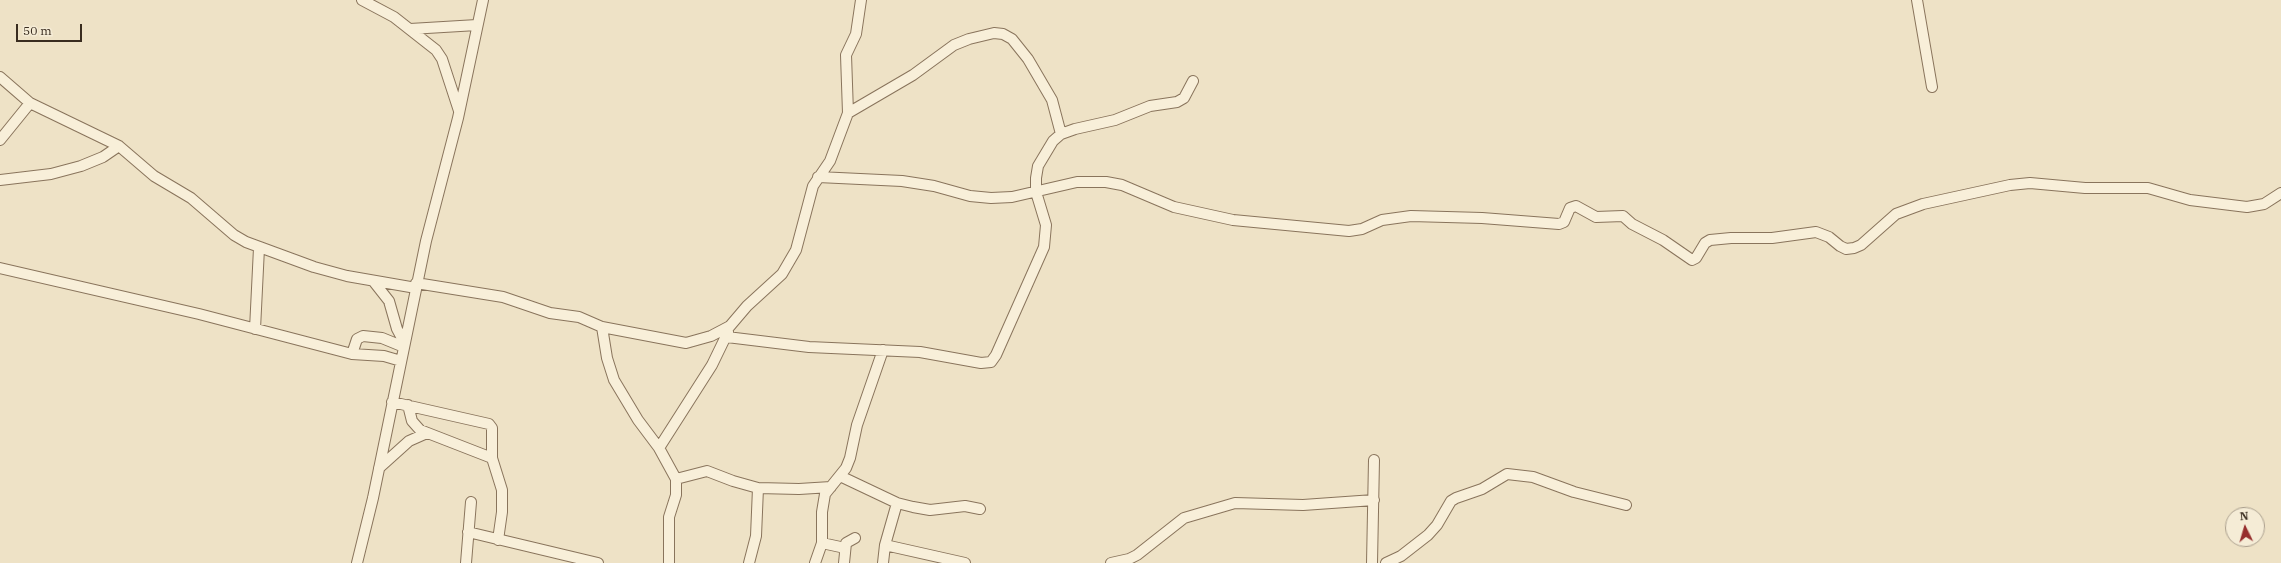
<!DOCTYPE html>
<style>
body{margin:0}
#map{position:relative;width:2281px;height:563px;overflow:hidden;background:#eee2c6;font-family:"IBM Plex Serif",serif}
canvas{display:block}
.north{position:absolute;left:2225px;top:507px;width:40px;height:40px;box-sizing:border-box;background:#f5ecd6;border:1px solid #aa9f8d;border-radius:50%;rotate:355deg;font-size:11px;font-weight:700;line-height:16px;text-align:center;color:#392c1f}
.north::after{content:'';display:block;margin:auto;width:14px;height:18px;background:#962e2d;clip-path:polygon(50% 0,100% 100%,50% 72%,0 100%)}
.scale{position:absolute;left:16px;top:24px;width:66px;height:18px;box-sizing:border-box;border:2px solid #392c1f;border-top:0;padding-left:5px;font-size:12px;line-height:14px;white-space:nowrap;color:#392c1f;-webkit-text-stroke:3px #f5ecd6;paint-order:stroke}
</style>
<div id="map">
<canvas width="2281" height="563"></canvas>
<div class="north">N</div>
<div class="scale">50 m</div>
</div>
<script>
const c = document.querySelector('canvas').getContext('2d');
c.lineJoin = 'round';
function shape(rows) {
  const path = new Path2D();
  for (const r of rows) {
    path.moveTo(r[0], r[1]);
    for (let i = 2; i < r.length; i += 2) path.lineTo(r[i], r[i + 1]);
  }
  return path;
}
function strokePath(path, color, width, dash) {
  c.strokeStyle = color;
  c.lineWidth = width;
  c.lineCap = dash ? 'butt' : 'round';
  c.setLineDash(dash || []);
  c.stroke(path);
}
const minor = shape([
 [362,0,394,17,436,50,442,59,459,111],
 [1917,0,1932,87],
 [410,29,477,25],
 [0,77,30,103,119,146,154,176,191,198,234,235,246,242,314,267,347,276,416,288],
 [848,113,913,75,954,45,969,39,994,33,1003,34,1012,39,1028,59,1052,100,1061,134],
 [0,140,30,103],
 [818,177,902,181,934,186,970,196,991,198,1012,197,1077,182,1106,182,1122,185,1174,207,1233,220,1349,231,1362,229,1382,220,1411,216,1482,218,1559,224,1564,222,1570,208,1576,206,1596,217,1623,216,1632,224,1663,240,1692,260,1696,258,1705,243,1710,240,1731,238,1772,238,1816,232,1829,237,1840,246,1846,249,1854,248,1861,245,1896,214,1923,204,2010,185,2030,183,2085,188,2148,188,2190,200,2247,207,2264,204,2281,193],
 [0,180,51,174,81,166,103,157,119,146],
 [0,268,199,314,352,354,384,356,401,361],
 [374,282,389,301,397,329,404,342],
 [416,283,503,297,550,313,579,317,602,327,686,343,711,336,730,326,747,306,782,274,796,250,813,186,830,161,848,113,846,55,856,34,861,0],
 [602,327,607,358,614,380,638,420,659,448,676,479,676,495,669,517,669,563],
 [255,329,259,248],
 [727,337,809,347,920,352,981,363,991,362,996,355,1044,247,1046,225,1036,192,1036,178,1038,166,1053,141,1061,134,1075,129,1115,120,1150,106,1177,102,1184,98,1193,81],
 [352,354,357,339,363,336,382,338,404,347],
 [392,402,489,424,492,428,492,458,502,490,502,512,498,540],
 [408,405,412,421,420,430,492,458],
 [659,448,712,365,728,332],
 [379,468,409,441,427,433],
 [840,476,897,503,913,507,930,510,965,506,980,509],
 [676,479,707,471,733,481,758,488,799,489,831,487],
 [468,532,598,563],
 [822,543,845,548],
 [885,545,965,563],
 [357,563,373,498,426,241,458,118,483,0],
 [466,563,471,502],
 [749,563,756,536,758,488],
 [815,563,822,543,822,512,825,494,846,468,850,458,857,425,883,350],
 [844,563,846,543,855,538],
 [883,563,885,545,897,503],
 [1111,563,1129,559,1137,555,1184,518,1235,503,1303,505,1374,500],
 [1372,563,1374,460],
 [1386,563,1401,556,1428,535,1437,525,1451,501,1456,498,1482,489,1507,474,1533,477,1574,492,1626,505]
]);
strokePath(minor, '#89745c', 12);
strokePath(minor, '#f8efd9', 10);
</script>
